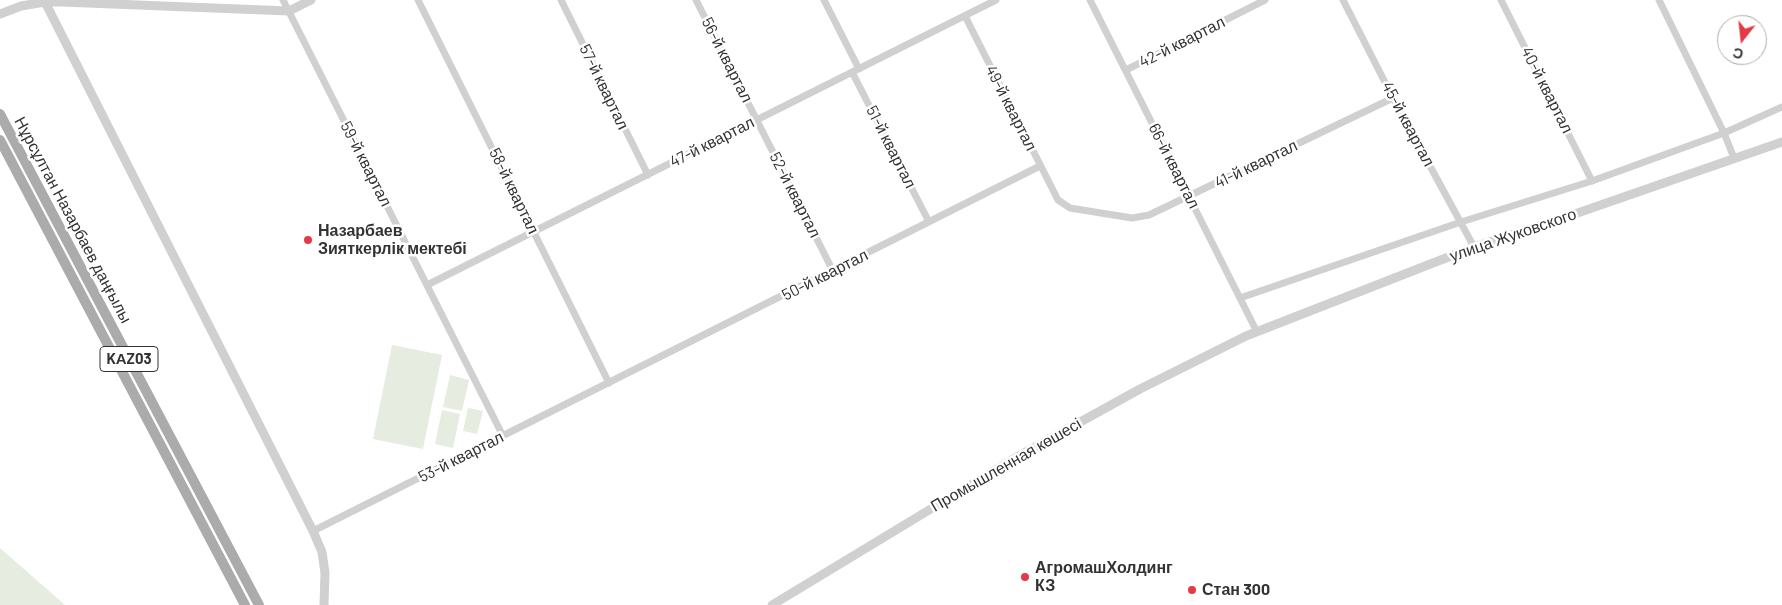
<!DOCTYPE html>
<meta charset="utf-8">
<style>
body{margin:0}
#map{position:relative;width:1782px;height:605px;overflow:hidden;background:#fff;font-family:Barlow,sans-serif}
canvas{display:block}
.north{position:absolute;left:1717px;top:15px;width:50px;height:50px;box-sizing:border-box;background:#fff;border:1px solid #adadad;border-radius:50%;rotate:196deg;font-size:14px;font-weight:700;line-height:20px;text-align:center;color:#333}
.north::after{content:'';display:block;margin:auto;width:18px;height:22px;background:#e63946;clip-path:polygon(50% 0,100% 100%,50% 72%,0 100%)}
</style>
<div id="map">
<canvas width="1782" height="605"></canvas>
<div class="north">С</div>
</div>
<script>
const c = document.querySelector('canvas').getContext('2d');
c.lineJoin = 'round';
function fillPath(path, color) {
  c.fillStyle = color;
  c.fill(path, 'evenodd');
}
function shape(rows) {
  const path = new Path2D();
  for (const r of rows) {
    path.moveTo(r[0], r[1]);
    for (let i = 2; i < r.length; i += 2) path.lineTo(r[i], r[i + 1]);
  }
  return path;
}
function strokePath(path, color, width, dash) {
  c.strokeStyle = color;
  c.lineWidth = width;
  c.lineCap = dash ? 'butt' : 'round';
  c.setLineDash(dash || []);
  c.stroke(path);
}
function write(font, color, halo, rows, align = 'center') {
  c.font = font + ' Barlow,sans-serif';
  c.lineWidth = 5;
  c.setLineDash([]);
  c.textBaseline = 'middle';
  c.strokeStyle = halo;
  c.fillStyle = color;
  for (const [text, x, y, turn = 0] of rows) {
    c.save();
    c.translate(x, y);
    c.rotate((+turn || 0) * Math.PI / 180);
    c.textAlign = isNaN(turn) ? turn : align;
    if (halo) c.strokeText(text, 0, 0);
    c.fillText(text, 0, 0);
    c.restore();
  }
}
fillPath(shape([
 [392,345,442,355,423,449,373,439],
 [450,375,469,380,462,411,443,407],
 [468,408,483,411,477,434,463,431],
 [442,410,460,414,453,448,435,444],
 [0,548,65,605,0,605]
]), '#e6ecdf');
strokePath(shape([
 [283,0,503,436],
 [418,0,609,383],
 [561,0,648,175],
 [696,0,833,271],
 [824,0,859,69],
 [1090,0,1257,332],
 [1343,0,1393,98,1474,247],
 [1501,0,1592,181],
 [1659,0,1724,133,1734,158],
 [965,16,1058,200,1070,208,1132,218,1149,215,1393,98],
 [1126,70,1265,0],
 [852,72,929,222],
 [427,285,996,0],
 [1240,298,1461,222,1592,181,1724,133,1782,107],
 [313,531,1040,166]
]), '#d0d0d0', 7);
strokePath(shape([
 [44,0,313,531,322,552,325,573,324,605],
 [0,14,21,6,45,2,62,2,289,11,311,0],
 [772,605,1015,458,1140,389,1246,336,1474,247,1566,217,1782,142]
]), '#d0d0d0', 9);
strokePath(shape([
 [0,114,259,605],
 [0,140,245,605]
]), '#ababab', 10);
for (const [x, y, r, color] of [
 [308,240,5,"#e63946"],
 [1025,577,5,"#e63946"],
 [1192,590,5,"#e63946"]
]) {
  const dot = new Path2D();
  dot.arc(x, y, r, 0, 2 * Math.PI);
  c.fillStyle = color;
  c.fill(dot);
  strokePath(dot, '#fff', 2);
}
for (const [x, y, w] of [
 [129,359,58]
]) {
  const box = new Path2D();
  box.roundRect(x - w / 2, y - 12.5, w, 25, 4);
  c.fillStyle = '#fff';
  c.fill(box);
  strokePath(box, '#333', 1);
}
write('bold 15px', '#333', null, [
 ["KАZ03",129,359]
]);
write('16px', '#333', '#fff', [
 ["42-й квартал",1182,42,-27],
 ["56-й квартал",727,60,63],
 ["57-й квартал",604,87,64],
 ["40-й квартал",1547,90,63],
 ["49-й квартал",1011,108,63],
 ["45-й квартал",1408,124,62],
 ["47-й квартал",712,142,-27],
 ["51-й квартал",891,147,63],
 ["59-й квартал",366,164,63],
 ["41-й квартал",1256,164,-26],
 ["66-й квартал",1174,166,63],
 ["58-й квартал",514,191,64],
 ["52-й квартал",795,195,63],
 ["Нұрсұлтан Назарбаев даңғылы",73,220,62],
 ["улица Жуковского",1513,235,-19],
 ["50-й квартал",825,275,-27],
 ["53-й квартал",461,457,-27],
 ["Промышленная көшесі",1006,465,-30]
]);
write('bold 16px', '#333', '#fff', [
 ["Назарбаев",318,231],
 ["Зияткерлік мектебі",318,249],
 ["АгромашХолдинг",1035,568],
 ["КЗ",1035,586],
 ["Стан 300",1202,590]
], 'left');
</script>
